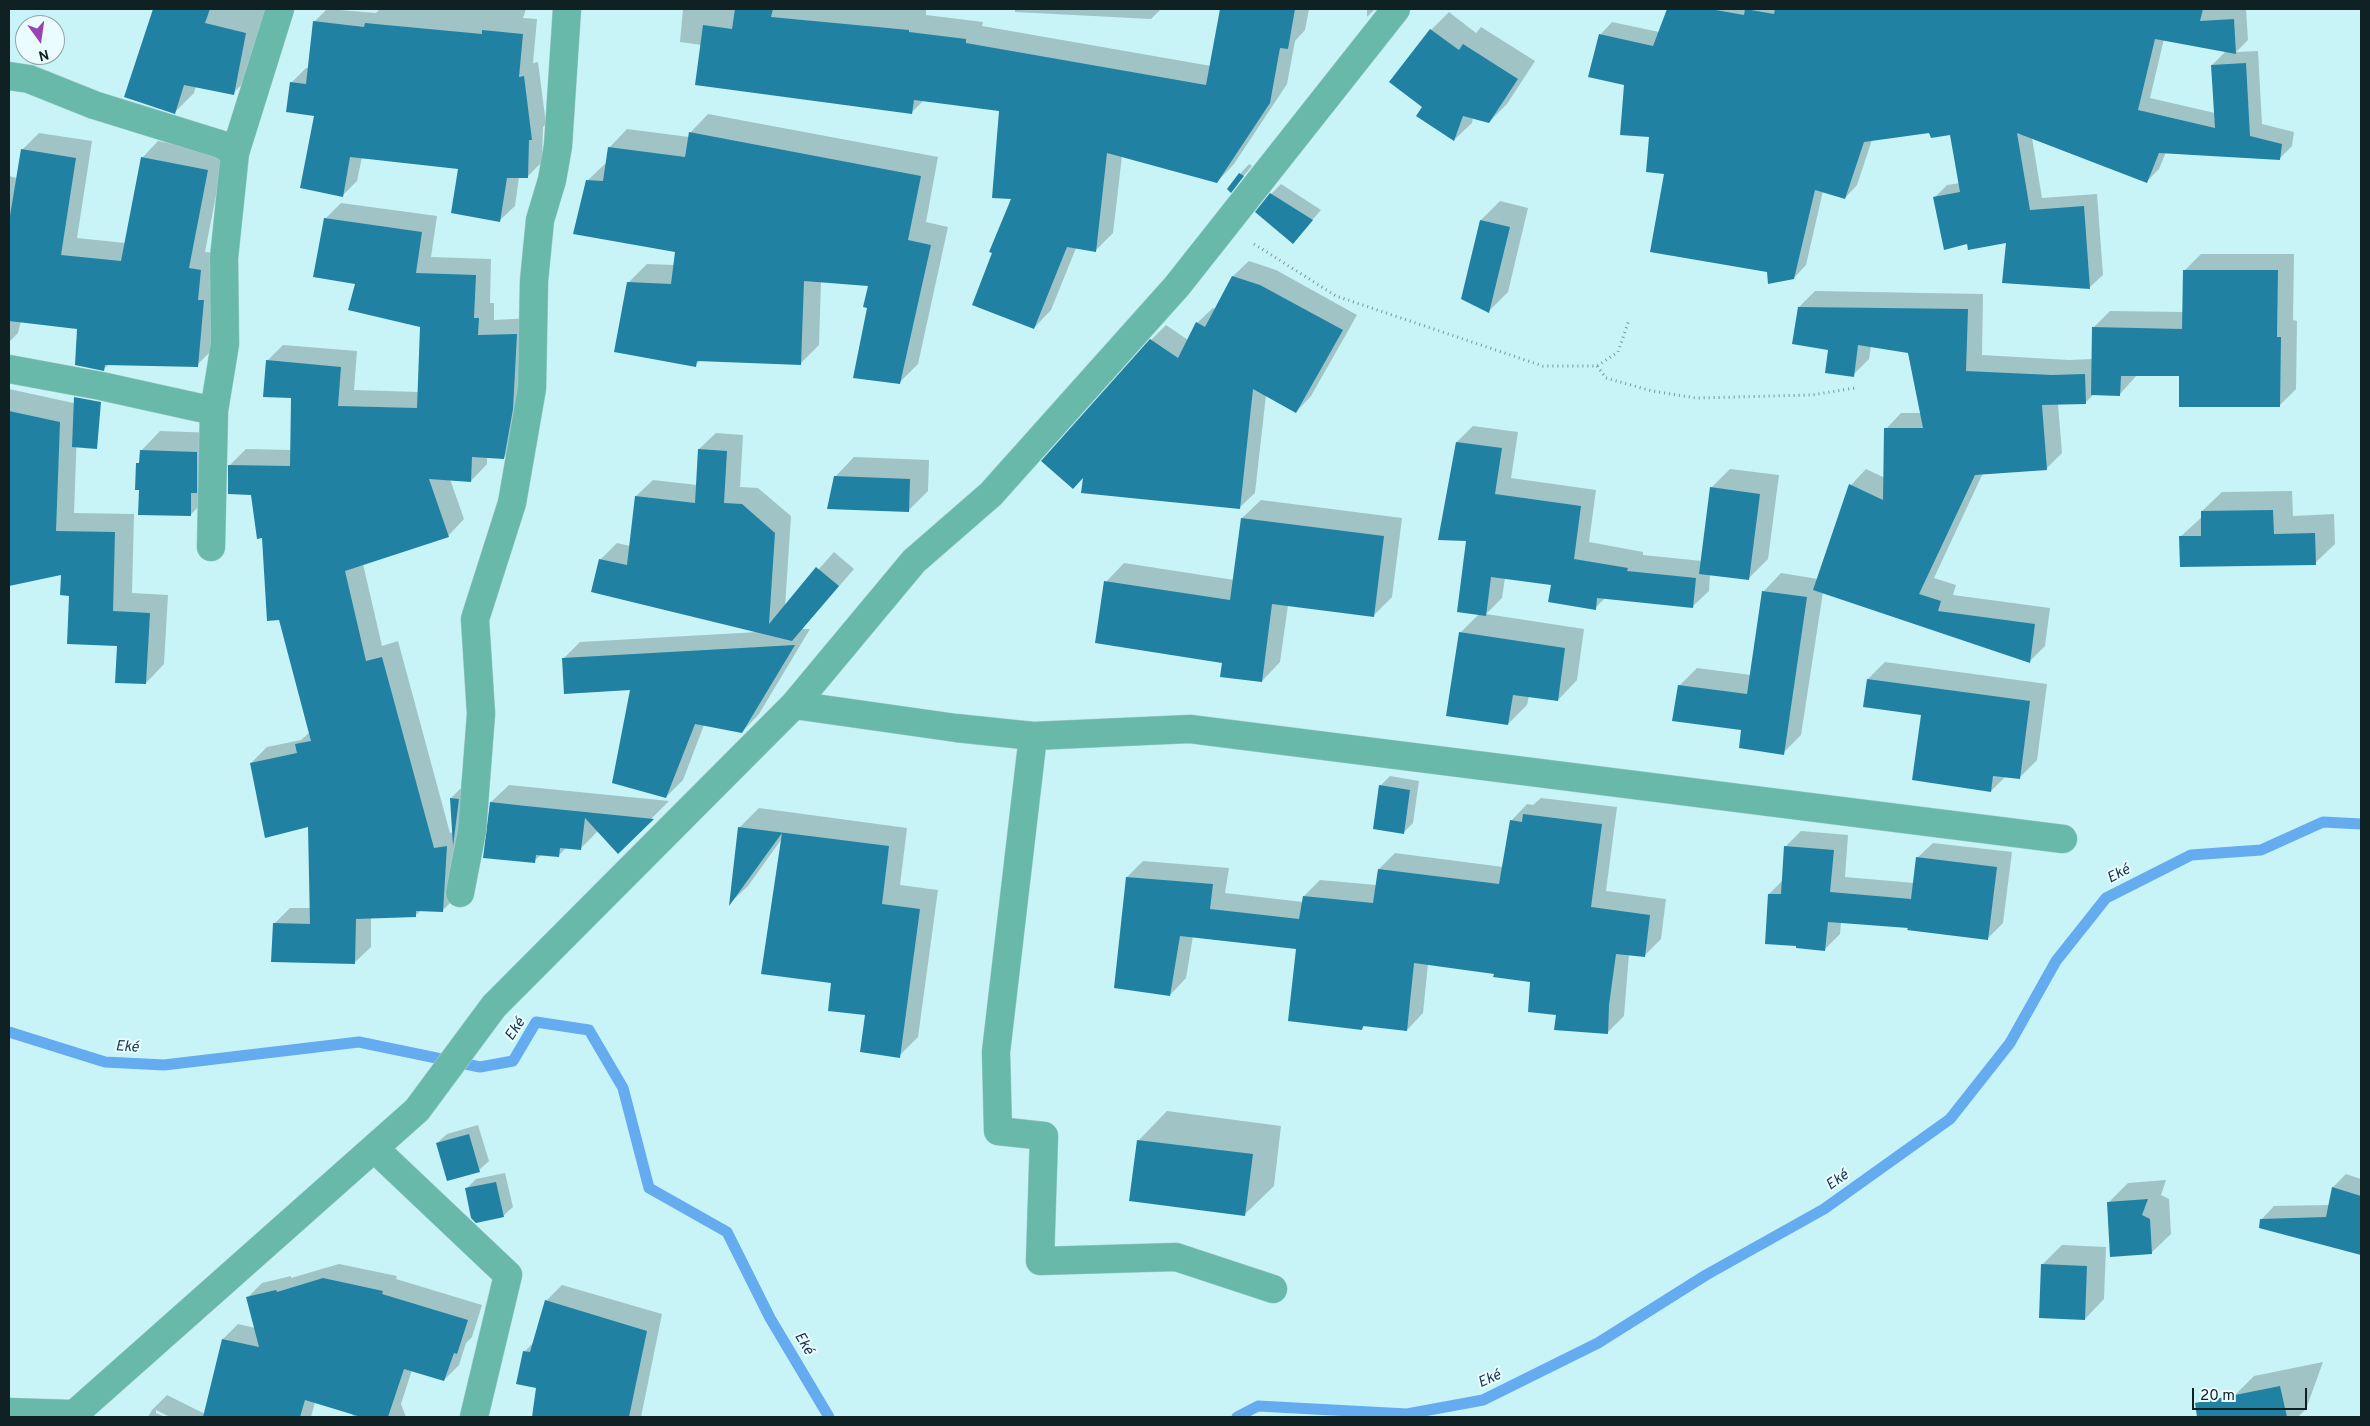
<!DOCTYPE html>
<meta charset="utf-8">
<style>
body{margin:0}
#map{position:relative;width:2370px;height:1426px;overflow:hidden;background:#c8f4f8;font-family:Overpass,sans-serif}
canvas{display:block}
.frame{position:absolute;inset:0;border:10px solid #102123;pointer-events:none}
.north{position:absolute;left:15px;top:15px;width:50px;height:50px;box-sizing:border-box;background:#eafcfd;border:1px solid #93a4a6;border-radius:50%;rotate:166deg;font-size:14px;font-weight:700;line-height:20px;text-align:center;color:#102123}
.north::after{content:'';display:block;margin:auto;width:18px;height:22px;background:#9845b3;clip-path:polygon(50% 0,100% 100%,50% 72%,0 100%)}
.scale{position:absolute;left:2192px;top:1388px;width:115px;height:22px;box-sizing:border-box;border:2px solid #102123;border-top:0;padding-left:6px;font-size:15px;line-height:18px;white-space:nowrap;color:#102123;-webkit-text-stroke:4px #eafcfd;paint-order:stroke}
</style>
<div id="map">
<canvas width="2370" height="1426"></canvas>
<div class="frame"></div>
<div class="north">N</div>
<div class="scale">20 m</div>
</div>
<script>
const c = document.querySelector('canvas').getContext('2d');
c.lineJoin = 'round';
function fillPath(path, color) {
  c.fillStyle = color;
  c.fill(path, 'evenodd');
}
function shape(rows) {
  const path = new Path2D();
  for (const r of rows) {
    path.moveTo(r[0], r[1]);
    for (let i = 2; i < r.length; i += 2) path.lineTo(r[i], r[i + 1]);
  }
  return path;
}
function strokePath(path, color, width, dash) {
  c.strokeStyle = color;
  c.lineWidth = width;
  c.lineCap = dash ? 'butt' : 'round';
  c.setLineDash(dash || []);
  c.stroke(path);
}
function write(font, color, halo, rows, align = 'center') {
  c.font = font + ' Overpass,sans-serif';
  c.lineWidth = 4;
  c.setLineDash([]);
  c.textBaseline = 'middle';
  c.strokeStyle = halo;
  c.fillStyle = color;
  for (const [text, x, y, turn = 0] of rows) {
    c.save();
    c.translate(x, y);
    c.rotate((+turn || 0) * Math.PI / 180);
    c.textAlign = isNaN(turn) ? turn : align;
    if (halo) c.strokeText(text, 0, 0);
    c.fillText(text, 0, 0);
    c.restore();
  }
}
fillPath(shape([
 [154,9,266,9,253,74,233,93,196,86,194,93,175,112,125,96],
 [327,9,376,13,380,9,526,9,523,18,537,19,533,63,538,62,546,124,543,127,542,162,527,177,519,177,515,206,500,220,459,167,362,157,357,181,343,195,315,115,291,83,306,68,309,68,314,22],
 [683,9,926,9,926,15,983,22,982,26,1211,66,1221,9,1309,9,1305,30,1295,41,1287,84,1234,164,1217,182,1122,156,1113,233,1095,251,1076,248,1051,310,1034,328,1000,110,924,100,911,113,702,45,680,42],
 [1015,9,1161,9,1151,19,1015,12],
 [1367,9,1375,9,1367,17],
 [1668,9,2246,9,2248,40,2236,52,2258,51,2262,124,2294,132,2292,146,2279,159,2166,152,2159,169,2146,182,2032,138,2042,198,2097,194,2103,275,2090,287,2004,282,2007,242,1968,243,1934,198,1947,185,1960,183,1951,133,1930,132,1872,140,1857,185,1845,198,1823,191,1806,265,1794,278,1768,271,1666,173,1651,136,1600,35,1612,22,1659,32],
 [2164,39,2226,51,2212,65,2215,113,2150,98],
 [1449,12,1476,33,1481,27,1535,61,1507,104,1489,122,1473,117,1472,123,1454,140,1423,107,1390,82,1431,30],
 [708,114,938,157,926,222,948,227,918,364,900,382,869,307,869,285,821,281,819,345,800,364,701,360,695,365,628,283,647,264,675,265,676,251,587,181,607,162,609,148,627,129,689,137,690,133],
 [39,133,92,141,77,238,125,243,142,158,158,141,224,154,205,252,217,253,214,348,197,365,110,363,104,369,78,328,21,321,18,333,9,342,9,176,17,178,22,150],
 [1249,164,1252,166,1231,191,1240,174],
 [1281,184,1321,210,1293,242,1271,194],
 [1500,201,1528,208,1508,292,1489,311,1481,220],
 [341,203,437,216,431,257,491,259,490,303,494,303,494,320,533,318,520,441,503,458,487,457,487,464,471,481,450,479,464,519,448,536,363,564,382,646,398,641,450,833,453,832,451,798,460,789,468,789,458,895,442,911,421,910,415,916,371,917,371,947,354,963,274,924,290,908,311,908,309,826,251,763,267,747,301,740,310,732,252,494,230,465,246,449,292,450,292,397,267,361,283,345,357,351,354,390,419,392,421,326,356,283,325,219],
 [2201,254,2294,254,2293,320,2297,321,2296,389,2279,406,2181,375,2137,375,2120,394,2094,394,2085,403,2058,404,2062,453,2046,469,1983,473,1934,578,1956,585,1953,595,2050,608,2045,646,2029,662,1823,592,1801,735,1783,753,1679,686,1697,668,1751,675,1764,591,1781,573,1818,579,1851,485,1866,469,1885,478,1886,429,1901,413,1922,413,1909,352,1871,346,1869,359,1853,375,1829,349,1799,307,1815,291,1983,294,1982,355,2069,360,2093,359,2093,328,2110,311,2184,312,2184,271],
 [1249,261,1276,270,1357,315,1311,396,1296,412,1266,395,1255,493,1239,508,1151,340,1166,325,1188,340,1197,323,1213,308,1216,309,1233,276],
 [9,389,78,404,74,513,134,514,132,593,168,595,164,664,146,683,118,645,70,594,62,574,9,584],
 [1473,426,1518,432,1511,478,1596,490,1589,542,1643,552,1643,555,1702,561,1711,488,1730,469,1779,475,1768,559,1748,579,1710,574,1709,591,1692,607,1606,597,1595,608,1552,584,1505,578,1502,598,1486,614,1584,629,1577,680,1558,700,1529,696,1527,705,1508,724,1460,633,1479,614,1467,539,1457,442],
 [160,431,216,433,210,496,190,515,140,489,137,464,141,461,141,451],
 [716,433,743,435,740,487,758,488,791,516,785,607,834,552,854,569,802,629,810,629,759,714,742,732,704,725,683,780,666,797,631,688,563,659,580,642,758,632,600,560,617,543,630,546,636,496,653,480,697,485,699,449],
 [854,457,929,460,928,491,908,511,835,477],
 [2292,491,2293,516,2334,514,2335,544,2315,563,2180,537,2202,517,2202,511,2222,492],
 [1261,500,1402,518,1392,597,1373,616,1288,605,1280,662,1262,681,1106,582,1124,563,1234,580,1242,518],
 [1885,662,2047,684,2037,760,2019,778,2006,776,1991,791,1923,714,1868,679],
 [1390,776,1419,781,1413,823,1403,833,1380,786],
 [509,785,669,801,618,852,598,831,580,849,567,847,558,856,542,854,534,861,491,802],
 [1541,798,1617,807,1606,891,1666,899,1661,939,1644,956,1629,954,1624,1016,1607,1033,1557,1013,1532,980,1495,973,1428,964,1423,1013,1407,1030,1365,1025,1362,1029,1298,948,1193,936,1186,978,1170,995,1127,877,1143,861,1229,868,1225,893,1303,902,1304,896,1320,880,1376,885,1379,869,1395,853,1503,867,1511,821,1527,804,1533,805],
 [759,808,907,828,900,885,938,890,918,1037,899,1056,867,1014,833,982,783,837,748,886,730,903,740,827],
 [1801,831,1848,835,1845,877,1914,883,1917,858,1933,843,2012,852,2003,923,1988,938,1909,926,1841,922,1840,934,1824,950,1769,894,1783,880,1786,846],
 [1167,1111,1281,1126,1274,1186,1245,1214,1130,1200,1139,1140],
 [478,1125,489,1161,479,1170,437,1143,447,1134],
 [505,1173,513,1207,503,1216,466,1189,476,1179],
 [2346,1174,2361,1179,2361,1253,2260,1227,2261,1220,2274,1206,2329,1205,2333,1187],
 [2166,1180,2161,1195,2169,1199,2171,1234,2151,1253,2109,1202,2128,1183],
 [2062,1245,2106,1247,2104,1299,2085,1319,2042,1265],
 [339,1264,397,1276,396,1279,482,1305,472,1337,466,1343,459,1365,444,1380,412,1370,401,1404,406,1417,353,1417,352,1413,315,1402,311,1417,170,1417,156,1410,156,1413,165,1417,148,1417,152,1410,167,1395,205,1414,223,1339,238,1324,255,1328,247,1298,262,1283,291,1276,291,1278],
 [562,1285,662,1314,641,1417,533,1417,537,1387,524,1352,535,1341,546,1301],
 [2323,1362,2306,1409,2298,1417,2239,1417,2234,1396,2254,1376]
]), '#0003');
strokePath(shape([
 [9,1032,105,1062,164,1065,359,1042,480,1067,513,1061,536,1022,589,1030,623,1088,649,1188,727,1232,770,1318,829,1417],
 [1237,1417,1258,1406,1407,1414,1483,1400,1598,1343,1706,1275,1824,1209,1950,1119,2010,1043,2056,961,2106,898,2191,855,2261,850,2323,822,2361,824]
]), '#64abef', 11);
fillPath(shape([
 [153,9,210,9,205,23,246,33,234,95,184,85,175,114,124,97],
 [735,9,773,9,771,17,909,30,909,32,966,39,966,43,1206,85,1220,9,1295,9,1288,49,1280,48,1270,103,1217,183,1107,153,1096,252,1067,247,1034,329,972,305,992,253,989,252,1011,199,992,198,999,111,914,100,912,114,695,85,703,25,732,29],
 [1667,9,1710,9,1744,15,1745,9,1774,14,1775,9,2203,9,2200,21,2234,19,2236,54,2155,39,2138,110,2215,128,2211,65,2246,63,2250,136,2282,144,2280,160,2159,153,2147,183,2017,133,2030,210,2084,206,2090,289,2002,283,2006,243,1968,250,1967,244,1944,250,1933,197,1960,192,1950,135,1931,138,1929,133,1864,142,1845,199,1815,190,1794,279,1768,284,1767,272,1650,252,1664,174,1646,172,1649,137,1620,135,1624,85,1588,77,1599,34,1653,46],
 [313,21,364,27,365,23,482,34,482,30,523,34,519,77,524,76,532,140,529,140,528,178,507,178,500,222,451,213,458,169,350,157,343,197,300,188,314,116,286,112,290,82,306,84],
 [1430,29,1459,50,1463,44,1518,79,1489,123,1463,116,1454,141,1416,116,1422,107,1389,82],
 [689,132,921,176,908,240,931,245,900,384,853,378,867,308,863,307,868,286,804,281,801,365,697,361,696,367,614,352,627,282,671,284,675,252,573,234,586,180,603,181,608,147,685,157],
 [21,149,76,158,61,255,121,261,141,157,208,170,189,268,201,270,198,300,204,300,198,367,105,365,104,371,75,365,77,329,9,321,9,222],
 [1239,173,1244,176,1231,193,1227,189],
 [1270,193,1313,220,1293,244,1255,212],
 [324,218,422,232,416,273,476,275,474,318,479,318,478,335,517,334,513,409,504,459,472,457,471,482,429,479,449,537,345,571,366,661,382,657,434,848,447,846,443,912,416,911,416,917,356,919,355,964,271,962,273,923,310,924,308,827,265,838,250,763,297,753,295,744,311,741,279,620,267,621,262,538,257,539,251,495,228,494,228,465,290,466,291,398,263,397,266,360,341,367,338,406,417,408,420,327,348,310,355,284,313,277],
 [1480,220,1510,227,1489,313,1461,299],
 [2183,270,2278,270,2277,337,2281,337,2280,407,2179,407,2179,376,2121,376,2120,396,2091,395,2092,327,2182,329],
 [1232,276,1260,285,1343,330,1296,413,1253,389,1240,509,1081,493,1083,478,1073,489,1041,461,1150,339,1178,358,1196,322,1205,327],
 [1798,307,1968,309,1966,371,2052,375,2085,374,2086,404,2042,405,2047,470,1975,475,1919,594,1941,601,1938,611,2035,624,2030,663,1813,590,1849,484,1883,500,1884,428,1923,428,1908,353,1858,345,1854,377,1825,373,1828,350,1792,344],
 [74,397,101,402,97,449,72,447],
 [9,411,60,422,56,531,115,532,113,611,150,613,146,684,115,683,117,646,67,644,69,596,60,595,61,575,9,586],
 [1456,442,1502,448,1495,494,1581,506,1574,559,1628,568,1627,571,1696,578,1693,608,1597,598,1596,610,1548,602,1551,585,1491,577,1486,616,1457,612,1466,541,1438,540],
 [698,449,727,451,724,503,742,504,775,533,769,624,816,567,839,586,792,641,591,592,599,559,627,565,635,496,695,503],
 [140,450,197,452,197,493,191,493,191,516,138,515,139,490,135,490,136,463,139,463],
 [834,476,910,479,909,512,827,509],
 [1710,487,1760,494,1749,580,1699,574],
 [2273,510,2274,534,2315,533,2316,565,2180,567,2179,536,2201,536,2201,511],
 [1241,518,1384,536,1374,617,1272,604,1262,682,1220,677,1222,663,1095,643,1104,581,1230,600],
 [1762,591,1807,597,1784,755,1739,748,1741,730,1672,721,1678,685,1747,694],
 [1459,632,1565,648,1558,701,1513,695,1508,725,1446,716],
 [795,645,742,733,695,724,666,798,612,783,630,690,564,694,562,658],
 [1867,679,2030,701,2020,779,1993,776,1991,792,1912,780,1921,715,1863,707],
 [1379,785,1410,790,1404,834,1373,829],
 [450,798,459,799,453,846],
 [490,802,526,806,654,819,618,854,585,818,581,850,560,848,559,857,536,855,535,863,483,858],
 [1523,814,1602,824,1591,907,1650,915,1645,957,1616,954,1609,1005,1608,1034,1554,1030,1556,1015,1528,1012,1530,982,1493,977,1494,974,1414,963,1407,1031,1363,1026,1362,1030,1288,1021,1296,949,1180,936,1170,996,1114,988,1126,877,1213,884,1210,909,1299,919,1303,896,1373,903,1378,869,1499,884,1510,820,1522,822],
 [738,827,889,846,882,904,920,909,900,1058,860,1052,865,1015,828,1011,831,983,761,974,782,833,729,906],
 [1784,846,1834,850,1830,892,1911,899,1916,857,1997,867,1988,940,1907,930,1908,928,1828,922,1825,951,1796,948,1796,946,1765,944,1768,894,1781,894],
 [469,1134,480,1172,447,1181,436,1143],
 [1137,1140,1253,1154,1245,1216,1129,1201],
 [496,1182,504,1217,476,1223,471,1218,465,1188],
 [2332,1187,2361,1196,2361,1255,2259,1228,2260,1219,2326,1217],
 [2148,1199,2142,1215,2150,1219,2152,1254,2110,1257,2107,1202],
 [2041,1264,2087,1266,2085,1320,2039,1318],
 [323,1278,383,1291,382,1294,468,1320,457,1354,454,1353,444,1381,404,1369,388,1417,361,1417,305,1400,300,1417,203,1417,222,1339,259,1347,246,1297,276,1290,277,1292],
 [545,1300,647,1331,629,1417,532,1417,536,1388,516,1384,523,1351,530,1352],
 [2280,1386,2287,1417,2197,1417,2195,1403]
]), '#2181a2');
const minor = shape([
 [9,76,29,79,94,105,223,145,235,153],
 [9,369,101,386,214,411],
 [211,547,214,411,225,344,224,258,235,153,280,9],
 [794,705,956,728,1033,736,1190,729,2063,839],
 [1033,736,996,1052,998,1131,1044,1136,1040,1261,1176,1257,1273,1289],
 [460,893,472,831,481,714,475,619,512,503,532,388,534,281,540,220,552,180,558,146,567,9],
 [375,1149,508,1275,474,1417],
 [9,1412,73,1414],
 [71,1417,417,1110,494,1006,794,705,914,561,991,494,1177,286,1396,9]
]);
strokePath(minor, '#a7ced2', 29);
strokePath(shape([
 [1254,244,1336,296,1543,366,1597,366,1618,352,1629,320],
 [1597,366,1606,378,1652,391,1696,398,1812,395,1855,388]
]), '#77979b', 3, [1, 4]);
strokePath(minor, '#69b9aa', 28);
write('italic 15px', '#173551', '#eafcfd', [
 ["Eké",2119,875,-27],
 ["Eké",516,1030,-56],
 ["Eké",127,1048,3],
 ["Eké",1838,1181,-35],
 ["Eké",803,1344,59],
 ["Eké",1490,1380,-24]
]);
</script>
